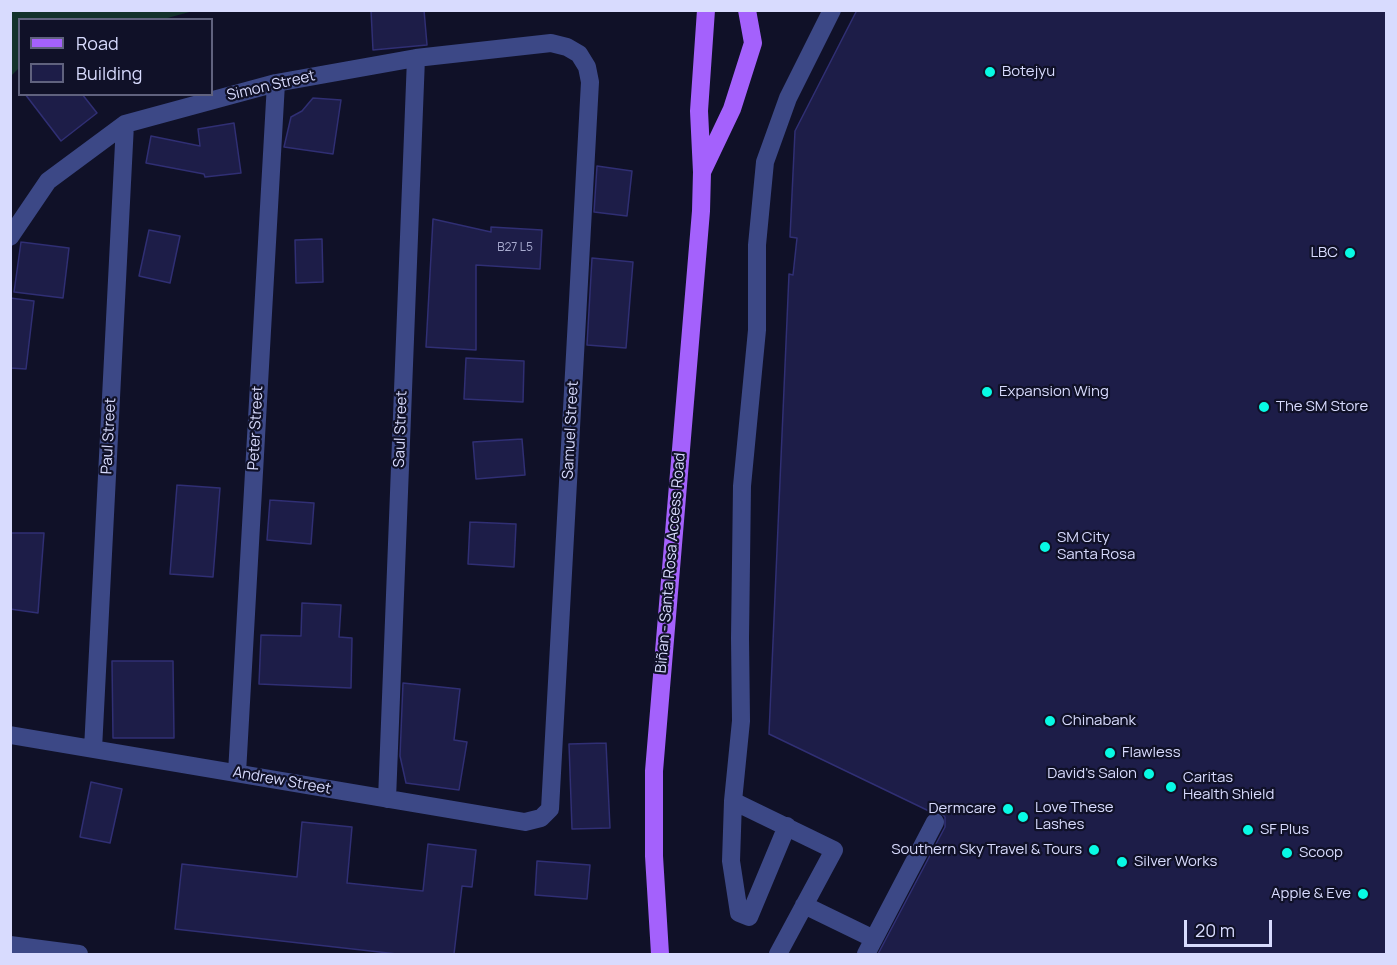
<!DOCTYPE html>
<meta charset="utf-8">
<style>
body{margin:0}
#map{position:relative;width:1397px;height:965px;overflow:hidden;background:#101128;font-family:Manrope,sans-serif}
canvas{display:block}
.frame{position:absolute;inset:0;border:12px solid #d8dbfe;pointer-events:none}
.legend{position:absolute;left:18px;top:18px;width:195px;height:78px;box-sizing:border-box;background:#101128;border:2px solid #60627e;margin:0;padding:8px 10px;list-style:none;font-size:18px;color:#d8dbfe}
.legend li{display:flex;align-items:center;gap:12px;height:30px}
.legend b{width:30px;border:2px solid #60627e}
.scale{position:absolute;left:1184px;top:920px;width:88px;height:27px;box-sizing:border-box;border:3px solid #d8dbfe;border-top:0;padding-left:8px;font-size:18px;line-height:21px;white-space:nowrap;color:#d8dbfe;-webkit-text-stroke:4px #101128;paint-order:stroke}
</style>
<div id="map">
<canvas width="1397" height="965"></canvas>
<div class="frame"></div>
<ul class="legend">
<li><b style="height:8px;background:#a461fc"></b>Road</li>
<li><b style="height:16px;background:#1d1d48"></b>Building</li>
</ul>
<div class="scale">20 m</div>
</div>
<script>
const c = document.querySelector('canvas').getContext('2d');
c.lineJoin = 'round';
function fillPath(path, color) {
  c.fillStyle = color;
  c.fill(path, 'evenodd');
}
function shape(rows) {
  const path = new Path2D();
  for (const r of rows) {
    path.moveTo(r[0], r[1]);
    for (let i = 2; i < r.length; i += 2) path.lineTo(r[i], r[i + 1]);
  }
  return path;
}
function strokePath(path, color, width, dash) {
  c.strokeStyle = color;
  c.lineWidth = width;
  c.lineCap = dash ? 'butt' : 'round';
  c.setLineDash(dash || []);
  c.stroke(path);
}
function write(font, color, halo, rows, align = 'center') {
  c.font = font + ' Manrope,sans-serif';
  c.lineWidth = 4.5;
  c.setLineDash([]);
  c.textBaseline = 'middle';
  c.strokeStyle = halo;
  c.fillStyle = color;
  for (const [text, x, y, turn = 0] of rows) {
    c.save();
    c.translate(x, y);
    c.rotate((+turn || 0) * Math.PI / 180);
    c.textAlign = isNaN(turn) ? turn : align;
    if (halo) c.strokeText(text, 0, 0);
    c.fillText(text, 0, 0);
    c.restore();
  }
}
fillPath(shape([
 [11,10,193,10,193,11,164,19,20,20,19,68,11,76]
]), '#13322b');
const building = shape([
 [371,10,424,10,427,45,373,50,371,10],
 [857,10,1386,10,1386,954,878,954,945,827,945,817,940,812,931,812,769,734,789,274,793,275,797,238,790,237,795,131,857,10],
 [25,94,82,94,97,113,61,141,25,94],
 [313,98,341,100,333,154,284,147,291,117,302,111,313,98],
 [234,123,241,173,205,177,204,174,146,163,151,136,200,146,198,129,234,123],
 [597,166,632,171,627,216,594,212,597,166],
 [433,219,491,232,491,227,542,230,540,269,476,265,476,350,426,347,433,219],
 [149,230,180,236,170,283,139,276,149,230],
 [322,239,323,282,296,283,295,240,322,239],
 [21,242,69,248,63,298,14,292,21,242],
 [592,258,633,262,626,348,587,345,592,258],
 [10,298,34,301,26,369,10,368,10,298],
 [466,358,524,361,523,402,464,399,466,358],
 [522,439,525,475,476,479,473,442,522,439],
 [177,485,220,488,213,577,170,574,177,485],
 [270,500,314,503,311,544,267,540,270,500],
 [470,522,516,524,514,567,468,564,470,522],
 [10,533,44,533,38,613,10,609,10,533],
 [302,603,341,605,339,637,352,638,351,688,259,684,261,635,301,636,302,603],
 [112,661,173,661,174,738,113,738,112,661],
 [403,683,460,689,454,740,467,742,459,790,406,783,400,756,403,683],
 [606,743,610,828,572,829,569,744,606,743],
 [91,782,122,789,110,843,80,837,91,782],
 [302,822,352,827,347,883,423,891,428,844,476,850,472,887,462,886,454,954,397,954,175,929,182,864,297,877,302,822],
 [537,861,590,865,587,899,535,895,537,861]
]);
fillPath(building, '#1d1d48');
strokePath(building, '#302f74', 1.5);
strokePath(shape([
 [10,237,48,181,125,124,276,83,416,58,551,43,567,47,579,54,587,67,590,82,550,809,541,818,525,822,10,735],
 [93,749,125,124],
 [237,773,276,83],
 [387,799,416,58],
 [733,801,834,850,778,954],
 [787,826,749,917,739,913,731,861,733,801,741,721,740,638,742,486,757,330,757,245,765,162,788,98,832,10],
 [804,905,874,939],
 [10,945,79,954],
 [866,954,935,822]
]), '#3c4886', 18);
strokePath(shape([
 [703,170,732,109,753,43,747,10],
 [660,954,654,856,654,771,701,211,702,172,699,111,706,10]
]), '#a461fc', 18);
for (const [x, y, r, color] of [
 [990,72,6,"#08fae4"],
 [1350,253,6,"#08fae4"],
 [987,392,6,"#08fae4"],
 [1264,407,6,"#08fae4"],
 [1045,547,6,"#08fae4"],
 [1050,721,6,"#08fae4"],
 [1110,753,6,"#08fae4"],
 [1149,774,6,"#08fae4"],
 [1171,787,6,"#08fae4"],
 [1008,809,6,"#08fae4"],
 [1023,817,6,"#08fae4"],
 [1248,830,6,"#08fae4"],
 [1094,850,6,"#08fae4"],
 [1287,853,6,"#08fae4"],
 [1122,862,6,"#08fae4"],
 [1363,894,6,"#08fae4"]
]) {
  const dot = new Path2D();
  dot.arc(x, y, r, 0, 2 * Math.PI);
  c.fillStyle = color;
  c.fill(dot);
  strokePath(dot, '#101128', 2);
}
write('12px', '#a9acd0', null, [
 ["B27 L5",515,248]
]);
write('15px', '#d8dbfe', '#101128', [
 ["Botejyu",1002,72],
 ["LBC",1338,253,"right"],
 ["Expansion Wing",999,392],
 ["The SM Store",1276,407],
 ["SM City",1057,538],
 ["Santa Rosa",1057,555],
 ["Chinabank",1062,721],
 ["Flawless",1122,753],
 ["David's Salon",1137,774,"right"],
 ["Caritas",1183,778],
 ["Health Shield",1183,795],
 ["Love These",1035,808],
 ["Lashes",1035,825],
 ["Dermcare",996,809,"right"],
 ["SF Plus",1260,830],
 ["Southern Sky Travel & Tours",1082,850,"right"],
 ["Scoop",1299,853],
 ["Silver Works",1134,862],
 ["Apple & Eve",1351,894,"right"]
], 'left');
write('15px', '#d8dbfe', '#101128', [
 ["Simon Street",271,86,-13],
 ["Peter Street",256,428,-87],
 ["Saul Street",401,429,-88],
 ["Samuel Street",571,430,-87],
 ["Paul Street",109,436,-87],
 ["Biñan - Santa Rosa Access Road",671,563,-85],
 ["Andrew Street",282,781,10]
]);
</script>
